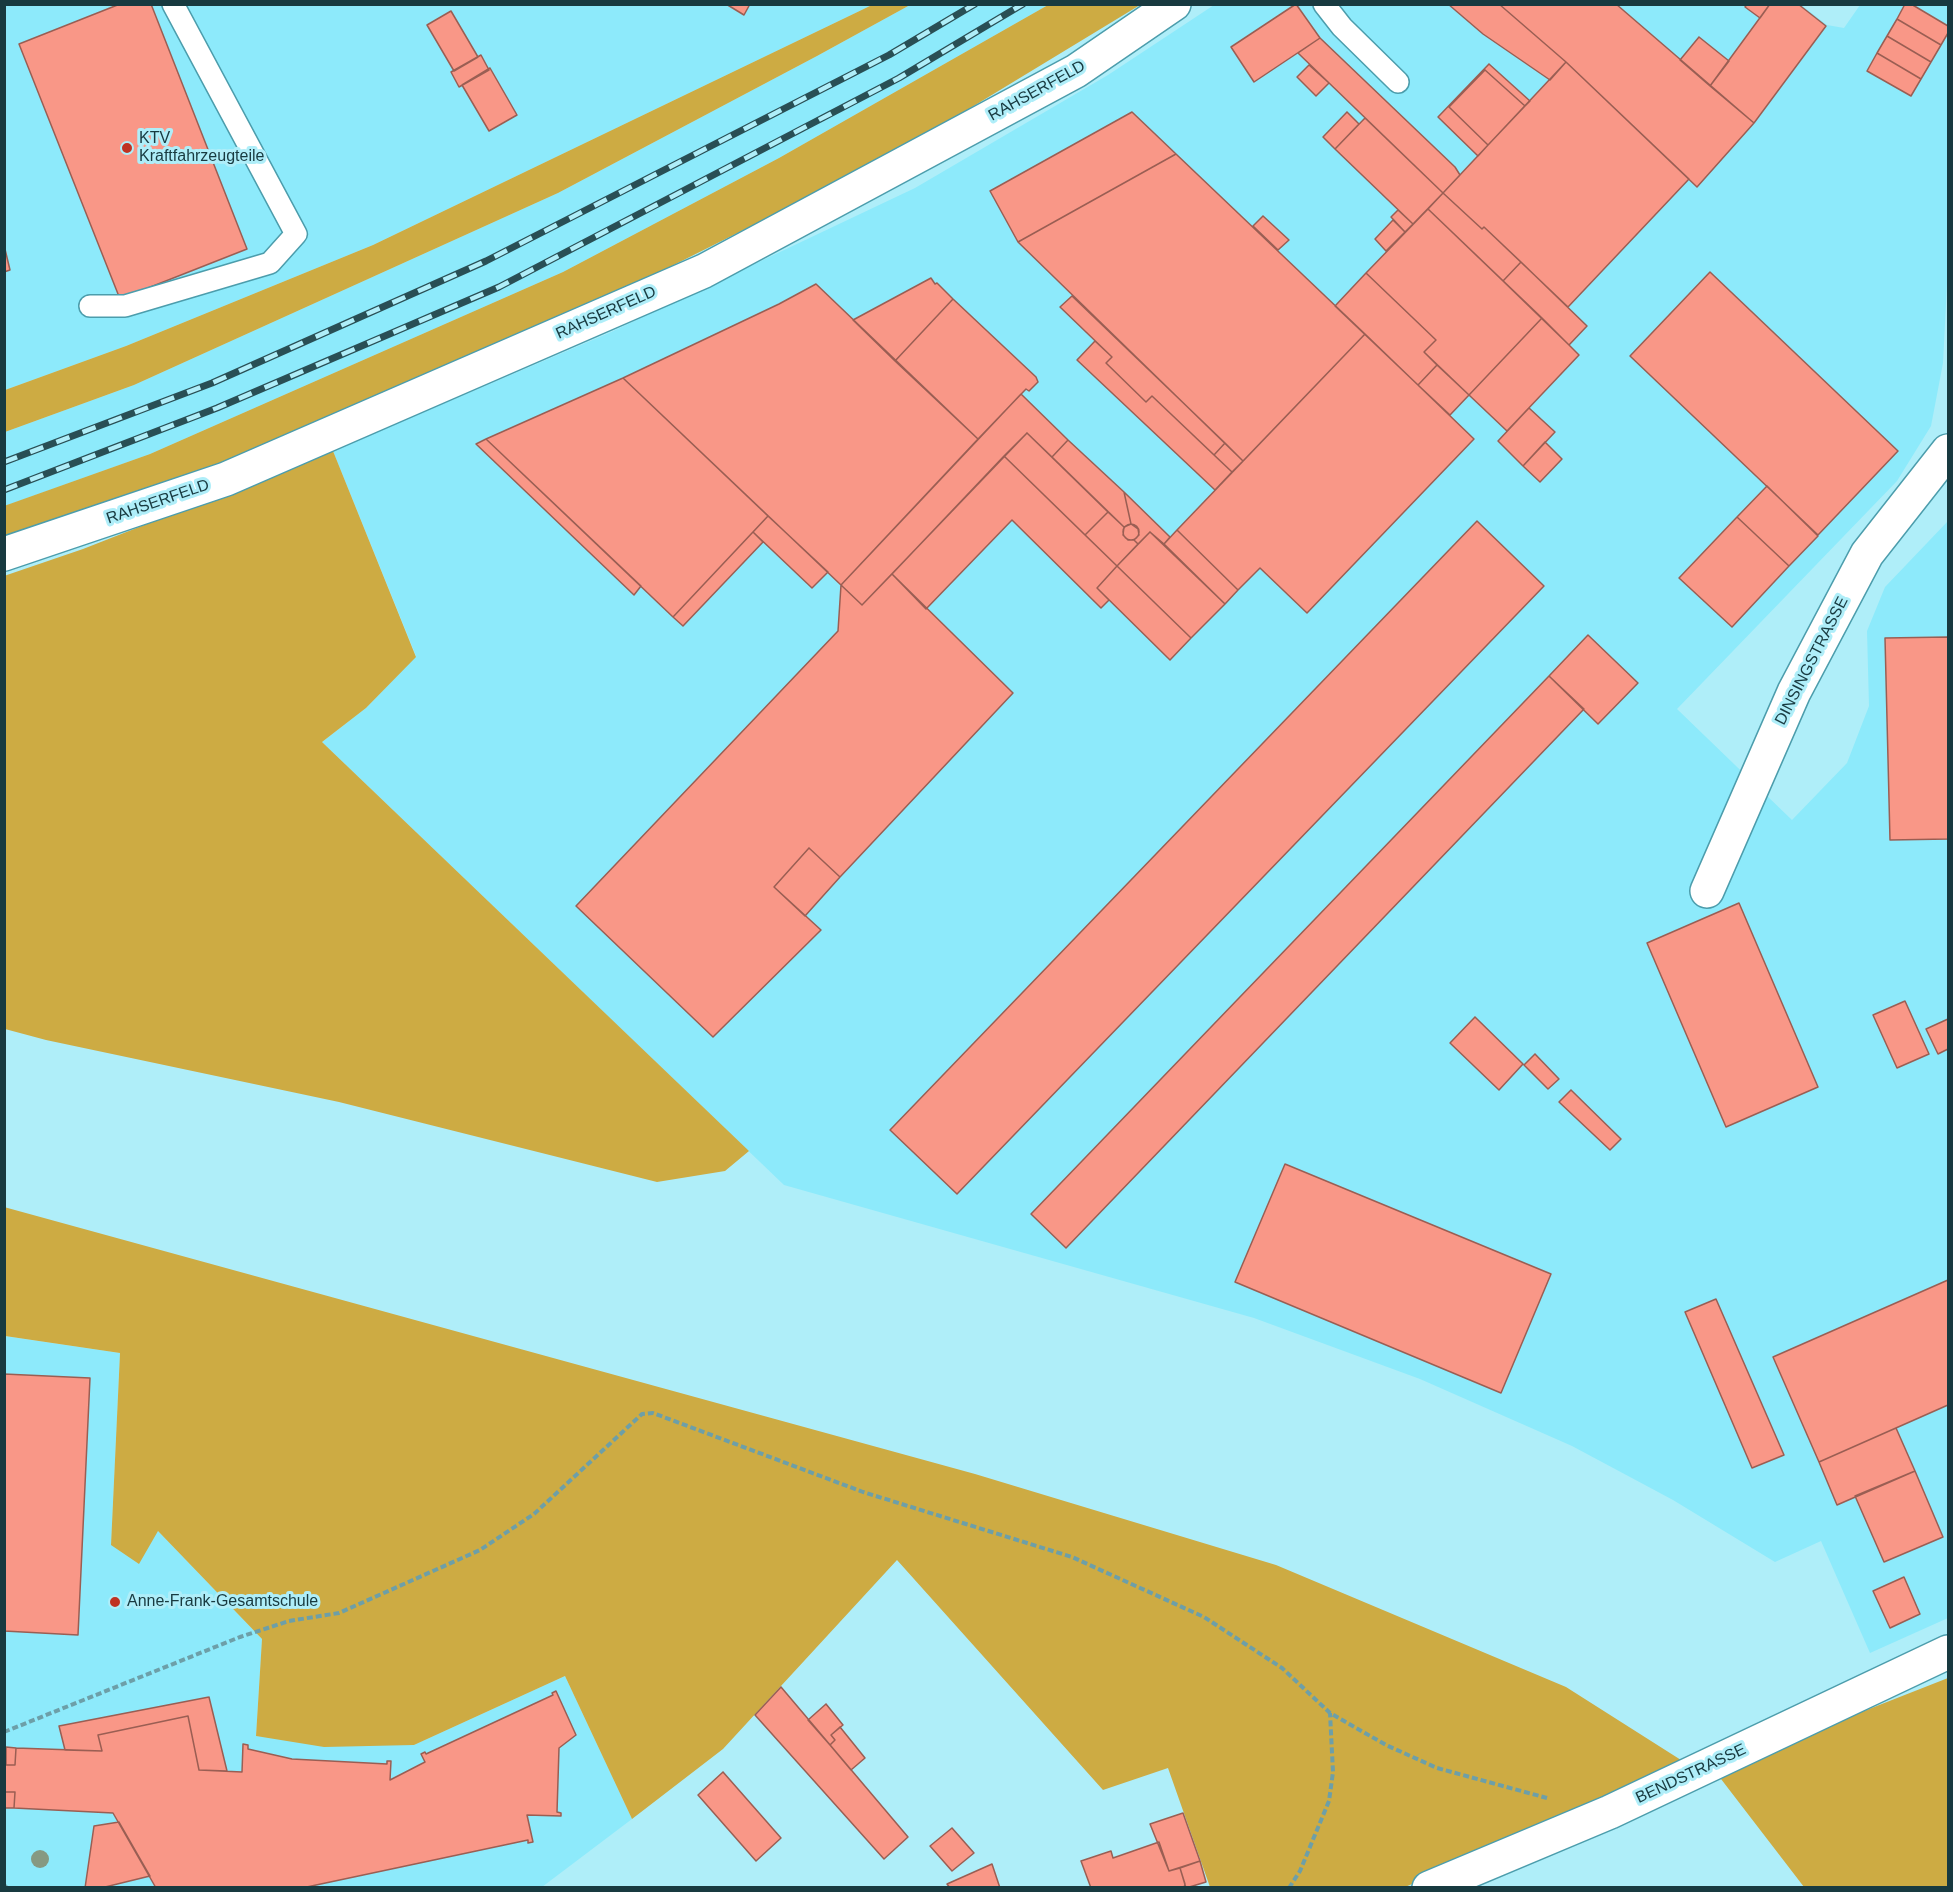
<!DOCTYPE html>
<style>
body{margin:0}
#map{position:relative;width:1953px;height:1892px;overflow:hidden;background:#afeef9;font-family:Helvetica,sans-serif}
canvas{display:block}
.frame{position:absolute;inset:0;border:6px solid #183a40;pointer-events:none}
</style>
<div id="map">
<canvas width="1953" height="1892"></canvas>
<div class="frame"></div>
</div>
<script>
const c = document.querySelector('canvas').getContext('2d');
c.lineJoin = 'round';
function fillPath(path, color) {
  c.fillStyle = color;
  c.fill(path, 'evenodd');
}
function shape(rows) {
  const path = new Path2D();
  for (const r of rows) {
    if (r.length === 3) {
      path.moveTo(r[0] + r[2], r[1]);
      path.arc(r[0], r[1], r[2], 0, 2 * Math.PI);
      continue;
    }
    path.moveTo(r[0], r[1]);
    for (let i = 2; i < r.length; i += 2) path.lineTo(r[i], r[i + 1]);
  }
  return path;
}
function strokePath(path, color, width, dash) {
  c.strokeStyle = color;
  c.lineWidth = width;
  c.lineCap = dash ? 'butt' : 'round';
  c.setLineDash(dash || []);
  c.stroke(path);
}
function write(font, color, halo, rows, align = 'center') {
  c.font = font + ' Helvetica,sans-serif';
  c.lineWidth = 6;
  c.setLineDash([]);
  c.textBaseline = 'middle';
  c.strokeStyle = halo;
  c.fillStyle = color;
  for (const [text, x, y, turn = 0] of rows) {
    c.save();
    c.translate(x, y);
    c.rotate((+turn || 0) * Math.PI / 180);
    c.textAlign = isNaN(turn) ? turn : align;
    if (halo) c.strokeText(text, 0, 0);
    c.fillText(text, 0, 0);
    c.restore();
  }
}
fillPath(shape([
 [1800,4,1827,25,1844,28,1860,5,1948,5,1948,264,1943,363,1931,426,1897,481,1677,709,1792,820,1847,763,1869,706,1867,631,1885,587,1948,521,1948,1618,1870,1653,1821,1541,1775,1562,1673,1500,1572,1446,1420,1379,1254,1318,784,1185,322,742,366,708,416,656,333,451,609,333,915,188,1108,75,1214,5],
 [5,5,872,5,373,245,126,346,5,390],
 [910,5,1048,5,779,158,563,272,150,454,5,506,5,432,134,385,558,193,817,56],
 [4,1336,120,1353,111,1545,158,1531,262,1639,256,1736,414,1745,565,1676,632,1819,542,1887,5,1887]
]), '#8deafb');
fillPath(shape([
 [872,5,910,5,817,56,558,193,134,385,5,432,5,390,126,346,373,245],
 [1048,5,1140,5,893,155,588,308,141,497,5,544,4,506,150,454,563,272,779,158],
 [333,451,416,657,366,708,322,742,749,1151,725,1171,657,1182,339,1102,46,1040,5,1029,4,576,83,549],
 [4,1207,975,1474,1276,1565,1566,1687,1692,1767,1405,1887,1210,1887,1168,1768,1103,1790,897,1560,723,1749,632,1819,565,1676,414,1745,324,1747,256,1736,262,1639,158,1531,139,1564,111,1545,120,1353,5,1336],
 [1948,1678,1948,1887,1804,1887,1721,1779,1780,1744]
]), '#cdab43');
const building = shape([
 [120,4,151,4,247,249,120,299,19,44,120,4],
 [726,4,750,4,744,15,726,4],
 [1296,4,1320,38,1254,82,1231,47,1296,4],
 [1448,4,1499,4,1566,62,1550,80,1483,34,1448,4],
 [1499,4,1616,4,1754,123,1697,187,1566,62,1499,4],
 [1747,4,1770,4,1760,18,1745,7,1747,4],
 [1770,4,1798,4,1826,26,1754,123,1710,86,1770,4],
 [1905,4,1911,4,1948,26,1948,33,1941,45,1897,19,1905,4],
 [451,11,478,57,454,71,427,25,451,11],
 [1897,19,1941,45,1931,62,1887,36,1897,19],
 [1887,36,1931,62,1921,79,1877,53,1887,36],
 [1699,37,1729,61,1710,86,1680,60,1699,37],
 [1320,38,1455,167,1460,175,1443,193,1298,53,1320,38],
 [1877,53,1921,79,1911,96,1867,71,1877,53],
 [481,55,489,70,459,87,451,72,481,55],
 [1566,62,1689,179,1568,307,1484,227,1482,229,1443,193,1566,62],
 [1489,64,1530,101,1525,106,1485,70,1449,107,1488,145,1478,156,1438,117,1489,64],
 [1309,65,1329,83,1316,96,1297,77,1309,65],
 [490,68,517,115,489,131,462,85,490,68],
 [1485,70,1525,106,1488,145,1449,107,1485,70],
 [1132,112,1176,154,1018,242,990,191,1132,112],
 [1347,112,1359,124,1335,149,1323,137,1347,112],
 [1365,118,1443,193,1413,224,1335,149,1365,118],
 [1176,154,1365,334,1243,461,1018,242,1176,154],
 [1443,193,1482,229,1484,227,1521,262,1503,281,1428,209,1443,193],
 [1428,209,1542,318,1469,395,1424,352,1436,340,1366,273,1428,209],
 [1398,210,1413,224,1405,232,1391,217,1398,210],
 [1263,216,1289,240,1278,250,1253,226,1263,216],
 [1393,220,1405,232,1386,251,1375,239,1393,220],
 [4,245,10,270,4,272,4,245],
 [1521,262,1587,326,1569,345,1503,281,1521,262],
 [1710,272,1898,451,1818,535,1630,356,1710,272],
 [1366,273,1436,340,1424,352,1437,365,1418,385,1335,306,1366,273],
 [931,278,935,284,937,283,953,299,895,361,853,320,931,278],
 [816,284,978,439,841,585,623,378,779,304,816,284],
 [1072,296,1225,443,1214,455,1152,396,1146,402,1106,363,1112,357,1060,307,1072,296],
 [953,299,1036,377,1038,382,1029,391,1026,389,978,439,895,361,953,299],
 [1542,318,1579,355,1507,431,1469,395,1542,318],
 [1365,334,1474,439,1307,613,1260,568,1238,590,1177,530,1365,334],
 [1095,341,1112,357,1106,363,1146,402,1152,396,1232,472,1215,490,1077,360,1095,341],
 [1437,365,1469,395,1450,415,1418,385,1437,365],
 [623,378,768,516,673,617,486,439,623,378],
 [1021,394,1068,440,1052,457,1027,433,862,605,841,585,1021,394],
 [1529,408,1555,432,1523,466,1498,441,1529,408],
 [1027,433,1108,512,1085,535,1004,456,1027,433],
 [486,439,641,586,634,595,476,444,486,439],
 [1068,440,1124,492,1131,524,1124,527,1052,457,1068,440],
 [1545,442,1562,459,1540,482,1523,466,1545,442],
 [1225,443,1243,461,1232,472,1214,455,1225,443],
 [1004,456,1117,566,1097,588,1109,600,1101,608,1012,520,926,609,892,574,1004,456],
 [1767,486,1818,536,1789,566,1737,517,1767,486],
 [1124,492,1170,537,1164,544,1150,532,1138,544,1134,540,1139,535,1138,529,1131,524,1124,492],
 [1108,512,1124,527,1123,535,1128,540,1134,540,1138,544,1117,566,1085,535,1108,512],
 [768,516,828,572,812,588,753,532,768,516],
 [1737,517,1789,566,1732,627,1679,578,1737,517],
 [1477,521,1544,586,957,1194,890,1130,1477,521],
 [1131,532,8],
 [1177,530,1238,590,1225,604,1164,544,1177,530],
 [753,532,763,542,683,626,673,617,753,532],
 [1150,532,1225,604,1191,638,1117,566,1150,532],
 [1117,566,1191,638,1170,660,1097,588,1117,566],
 [892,574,1013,693,840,877,809,848,774,887,821,930,713,1037,576,906,838,631,841,585,862,605,892,574],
 [1588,635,1638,683,1598,724,1549,676,1588,635],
 [1948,637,1948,839,1890,840,1885,638,1948,637],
 [1549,676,1584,709,1066,1248,1031,1214,1549,676],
 [809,848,840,877,805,916,774,887,809,848],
 [1739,903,1818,1087,1726,1127,1647,943,1739,903],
 [1905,1001,1929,1054,1897,1068,1873,1015,1905,1001],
 [1475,1017,1523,1064,1499,1090,1450,1043,1475,1017],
 [1948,1019,1948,1049,1938,1054,1926,1029,1948,1019],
 [1535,1054,1559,1079,1548,1089,1524,1065,1535,1054],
 [1571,1090,1621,1139,1610,1150,1559,1102,1571,1090],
 [1285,1164,1551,1274,1501,1393,1235,1282,1285,1164],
 [1948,1280,1948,1405,1819,1462,1773,1357,1948,1280],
 [1716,1299,1784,1455,1752,1468,1685,1312,1716,1299],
 [4,1374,90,1378,78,1635,4,1631,4,1374],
 [1896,1428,1915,1471,1837,1505,1819,1462,1896,1428],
 [1915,1471,1943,1537,1884,1562,1855,1496,1915,1471],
 [1904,1577,1920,1614,1890,1628,1873,1591,1904,1577],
 [781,1687,908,1837,884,1859,755,1715,781,1687],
 [556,1691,576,1735,559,1748,557,1812,561,1813,561,1816,527,1815,533,1842,528,1843,528,1840,302,1888,156,1888,113,1813,14,1808,15,1792,4,1792,5,1765,15,1765,16,1748,102,1751,98,1735,188,1716,199,1770,242,1772,243,1744,248,1745,248,1749,292,1759,387,1764,387,1761,391,1761,390,1780,425,1762,421,1754,425,1752,426,1754,553,1695,552,1693,556,1691],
 [209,1697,227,1771,199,1770,188,1716,98,1735,102,1751,65,1750,59,1726,209,1697],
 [826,1704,843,1725,831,1735,835,1740,830,1745,808,1720,826,1704],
 [840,1727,865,1758,851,1770,830,1745,835,1740,831,1735,840,1727],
 [6,1747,16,1748,15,1765,6,1765,6,1747],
 [723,1772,781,1838,756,1861,698,1795,723,1772],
 [4,1792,15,1792,14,1808,4,1808,4,1792],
 [1183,1813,1200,1861,1169,1871,1150,1824,1183,1813],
 [119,1822,150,1876,101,1888,85,1888,94,1826,119,1822],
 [952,1828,974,1853,952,1871,930,1846,952,1828],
 [1159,1842,1169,1871,1180,1868,1185,1884,1184,1888,1091,1888,1081,1861,1111,1851,1113,1858,1159,1842],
 [1200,1861,1206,1882,1186,1888,1180,1868,1200,1861],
 [992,1864,1000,1888,950,1888,947,1884,992,1864]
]);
fillPath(building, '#f99787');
strokePath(building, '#9a5e53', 1.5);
const lane = shape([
 [1324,4,1342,27,1398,82],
 [90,306,125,306,270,263,296,234,173,4]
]);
const street = shape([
 [4,554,226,479,704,271,1076,71,1174,4],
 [1707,891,1794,692,1867,554,1948,451],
 [1429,1888,1610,1812,1948,1652]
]);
strokePath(lane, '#4c9dac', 24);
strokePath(street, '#4c9dac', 36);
strokePath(shape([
 [4,1732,240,1637,289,1621,339,1613,480,1550,534,1514,642,1414,653,1413,863,1492,1072,1557,1204,1617,1282,1668,1330,1713,1386,1745,1437,1768,1547,1798],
 [4,1885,7,1888],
 [1289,1888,1300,1871,1329,1801,1333,1772,1330,1713]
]), '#6d9fa8', 4, [6, 3]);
strokePath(lane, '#fff', 21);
strokePath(street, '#fff', 33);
const rail = shape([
 [4,462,212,383,486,261,889,55,975,4],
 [4,490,217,408,499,287,899,78,1023,4]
]);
strokePath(rail, '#294f55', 7);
strokePath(rail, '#afeef9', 4.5, [14]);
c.fillStyle = '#869982';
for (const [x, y] of [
 [40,1859]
]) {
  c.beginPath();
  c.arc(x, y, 9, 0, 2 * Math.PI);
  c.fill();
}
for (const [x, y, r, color] of [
 [127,148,6,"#bf3222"],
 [115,1602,6,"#bf3222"]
]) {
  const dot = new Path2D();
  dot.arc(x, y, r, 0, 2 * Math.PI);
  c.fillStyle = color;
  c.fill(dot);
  strokePath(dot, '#afeef9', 2);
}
write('16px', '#183a40', '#afeef9', [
 ["RAHSERFELD",1037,91,-29],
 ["RAHSERFELD",606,313,-24],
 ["RAHSERFELD",158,502,-19],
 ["DINSINGSTRASSE",1812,661,-63],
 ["BENDSTRASSE",1691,1774,-25]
]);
write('16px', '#183a40', '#afeef9', [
 ["KTV",139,139],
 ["Kraftfahrzeugteile",139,157],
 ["Anne-Frank-Gesamtschule",127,1602]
], 'left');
</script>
